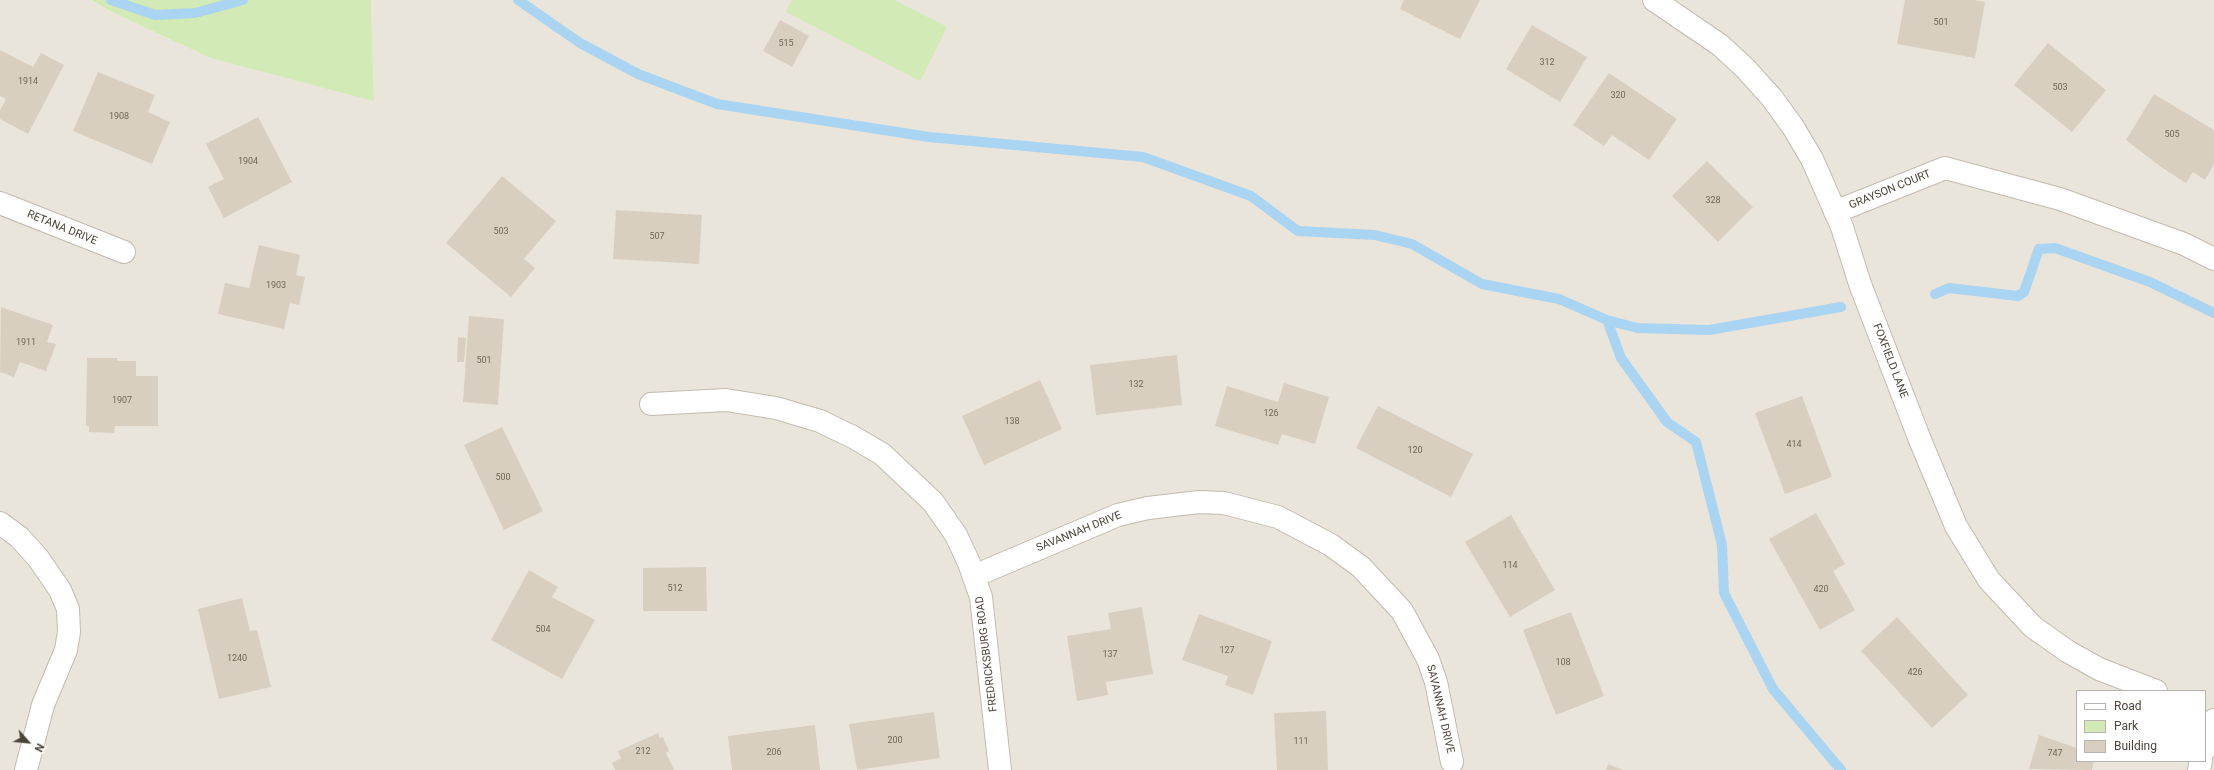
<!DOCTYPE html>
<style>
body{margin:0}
#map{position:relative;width:2214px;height:770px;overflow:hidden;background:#f6f3ec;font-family:Roboto,sans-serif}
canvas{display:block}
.legend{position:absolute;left:2076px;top:690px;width:130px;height:72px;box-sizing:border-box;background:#fff;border:1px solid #b7b4b0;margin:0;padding:5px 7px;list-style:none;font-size:12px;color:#4b4439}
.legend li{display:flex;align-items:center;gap:8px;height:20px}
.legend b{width:20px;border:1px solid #b7b4b0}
.north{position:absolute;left:8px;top:722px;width:40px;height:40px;-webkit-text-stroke:3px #fff;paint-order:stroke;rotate:117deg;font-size:11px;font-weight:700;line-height:16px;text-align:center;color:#4b4439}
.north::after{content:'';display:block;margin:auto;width:14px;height:18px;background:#4b4439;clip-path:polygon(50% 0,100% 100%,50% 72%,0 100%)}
</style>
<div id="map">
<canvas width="2214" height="770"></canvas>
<ul class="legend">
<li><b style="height:5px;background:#fff"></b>Road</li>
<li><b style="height:11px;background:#d2eab5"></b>Park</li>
<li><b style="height:11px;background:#d8cfc1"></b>Building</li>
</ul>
<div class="north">N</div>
</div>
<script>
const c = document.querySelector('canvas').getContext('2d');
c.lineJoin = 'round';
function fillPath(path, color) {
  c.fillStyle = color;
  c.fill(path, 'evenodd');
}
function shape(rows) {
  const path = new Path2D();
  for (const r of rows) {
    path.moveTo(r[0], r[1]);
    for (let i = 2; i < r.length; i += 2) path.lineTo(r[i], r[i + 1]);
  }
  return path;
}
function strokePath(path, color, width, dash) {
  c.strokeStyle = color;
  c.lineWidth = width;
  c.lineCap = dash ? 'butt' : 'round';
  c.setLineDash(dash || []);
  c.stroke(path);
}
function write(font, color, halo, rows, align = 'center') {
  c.font = font + ' Roboto,sans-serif';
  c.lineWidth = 4;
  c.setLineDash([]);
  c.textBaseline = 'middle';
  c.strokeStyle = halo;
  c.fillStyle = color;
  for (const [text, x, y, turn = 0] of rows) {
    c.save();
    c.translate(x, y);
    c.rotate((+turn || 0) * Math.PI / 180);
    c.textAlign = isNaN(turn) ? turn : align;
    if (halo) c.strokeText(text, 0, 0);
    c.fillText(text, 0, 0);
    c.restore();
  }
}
fillPath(shape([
 [0,0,90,0,108,10,210,58,374,100,371,0,2214,0,2214,770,0,770],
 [2077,691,2205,691,2205,761,2077,761]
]), '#eae5da');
fillPath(shape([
 [91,0,371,0,374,101,210,58,108,10],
 [792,0,894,0,947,27,920,81,786,12]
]), '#d2eab5');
strokePath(shape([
 [111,0,155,15,195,13,243,0],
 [518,0,580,43,638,74,717,104,929,137,1143,157,1251,196,1298,231,1375,235,1412,244,1482,284,1559,299,1607,320,1637,328,1709,330,1841,307],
 [1935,294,1949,288,2018,296,2024,292,2039,249,2055,248,2150,282,2214,313],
 [1607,320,1621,358,1667,422,1696,442,1722,545,1724,593,1773,689,1841,770]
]), '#a9d4f2', 10);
fillPath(shape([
 [1404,0,1480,0,1460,39,1400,9],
 [1905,0,1974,0,1985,2,1975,58,1897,44],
 [780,20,809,36,792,67,763,51],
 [1532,25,1587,57,1560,102,1506,69],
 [2048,43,2106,90,2072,132,2014,85],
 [0,50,33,67,41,53,64,65,28,134,0,119,0,110,6,99,0,96],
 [98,72,155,95,148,112,170,122,152,164,73,131],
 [1609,73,1677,119,1649,160,1612,135,1604,146,1573,125],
 [2154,94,2214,130,2214,164,2205,180,2193,172,2186,183,2161,167,2126,140],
 [258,117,292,182,224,218,208,187,224,179,206,144],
 [1707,161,1753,207,1718,242,1672,196],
 [502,176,556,221,524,259,535,268,511,297,446,243],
 [616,210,702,215,699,264,613,259],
 [259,245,300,255,296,275,305,277,299,305,290,303,284,329,218,314,225,283,249,288],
 [1,307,53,325,47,342,56,344,46,371,20,362,14,377,0,372],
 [469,316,504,319,498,405,463,402],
 [458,337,466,338,464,362,457,362],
 [1177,355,1182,405,1096,415,1090,365],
 [87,358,117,358,117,361,136,361,136,376,158,376,158,426,115,426,114,433,89,432,89,426,86,426],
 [1040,380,1062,429,984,465,962,416],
 [1284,383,1329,397,1315,444,1282,434,1278,445,1215,426,1227,386,1278,402],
 [1802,396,1832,477,1785,494,1755,413],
 [1378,406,1473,454,1451,497,1356,448],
 [502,427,543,511,504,530,464,445],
 [1816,513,1845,564,1833,571,1855,610,1820,630,1769,539],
 [1511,515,1555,590,1510,617,1465,542],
 [706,567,707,611,643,611,643,568],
 [529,570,558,587,552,597,595,620,562,679,491,640],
 [242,598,250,631,257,630,271,687,219,699,198,609],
 [1142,607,1153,674,1106,682,1108,695,1077,701,1067,636,1111,629,1108,613],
 [1571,612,1604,696,1556,715,1523,630],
 [1199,614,1272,641,1253,695,1225,685,1228,676,1182,660],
 [1897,617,1968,695,1932,728,1861,651],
 [1326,711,1328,770,1277,770,1274,713],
 [934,712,940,758,857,770,849,724],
 [815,725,820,770,732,770,728,736],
 [658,733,660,738,663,737,669,751,666,753,674,770,615,770,612,763,621,758,618,751],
 [2039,735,2077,748,2077,761,2094,761,2092,770,2029,769],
 [1608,764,1623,770,1606,770]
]), '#d8cfc1');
const minor = shape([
 [1654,0,1720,45,1745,68,1772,98,1793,127,1812,159,1842,227,1860,284,1920,440,1956,526,1989,580,2033,627,2067,651,2099,669,2156,691],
 [0,203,124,252],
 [1835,212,1945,168,2060,199,2184,244,2214,259],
 [651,404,726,400,776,408,820,421,853,437,882,454,933,502,956,535,969,563,981,597,1000,770],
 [0,523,19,537,38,558,60,590,68,609,69,632,66,650,43,705,26,770],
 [974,576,1118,515,1148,508,1199,502,1224,503,1278,517,1331,545,1361,567,1402,611,1428,659,1436,682,1452,762],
 [2205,749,2214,720],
 [2199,770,2201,761]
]);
strokePath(minor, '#c2bbae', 24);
strokePath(minor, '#fff', 22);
write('9px', '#6e675b', null, [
 ["501",1941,23],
 ["515",786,44],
 ["312",1547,63],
 ["1914",28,82],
 ["503",2060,88],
 ["320",1618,96],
 ["1908",119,117],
 ["505",2172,135],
 ["1904",248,162],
 ["328",1713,201],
 ["503",501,232],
 ["507",657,237],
 ["1903",276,286],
 ["1911",26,343],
 ["501",484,361],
 ["132",1136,385],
 ["1907",122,401],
 ["126",1271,414],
 ["138",1012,422],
 ["414",1794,445],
 ["120",1415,451],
 ["500",503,478],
 ["114",1510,566],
 ["512",675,589],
 ["420",1821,590],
 ["504",543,630],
 ["127",1227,651],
 ["137",1110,655],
 ["1240",237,659],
 ["108",1563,663],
 ["426",1915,673],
 ["200",895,741],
 ["111",1301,742],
 ["212",643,752],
 ["206",774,753],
 ["747",2055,754]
]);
write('11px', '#4b4439', '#fff', [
 ["GRAYSON COURT",1890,190,-22],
 ["RETANA DRIVE",62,228,22],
 ["FOXFIELD LANE",1890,361,69],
 ["SAVANNAH DRIVE",1079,532,-22],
 ["FREDRICKSBURG ROAD",987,654,-97],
 ["SAVANNAH DRIVE",1440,709,77]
]);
</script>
